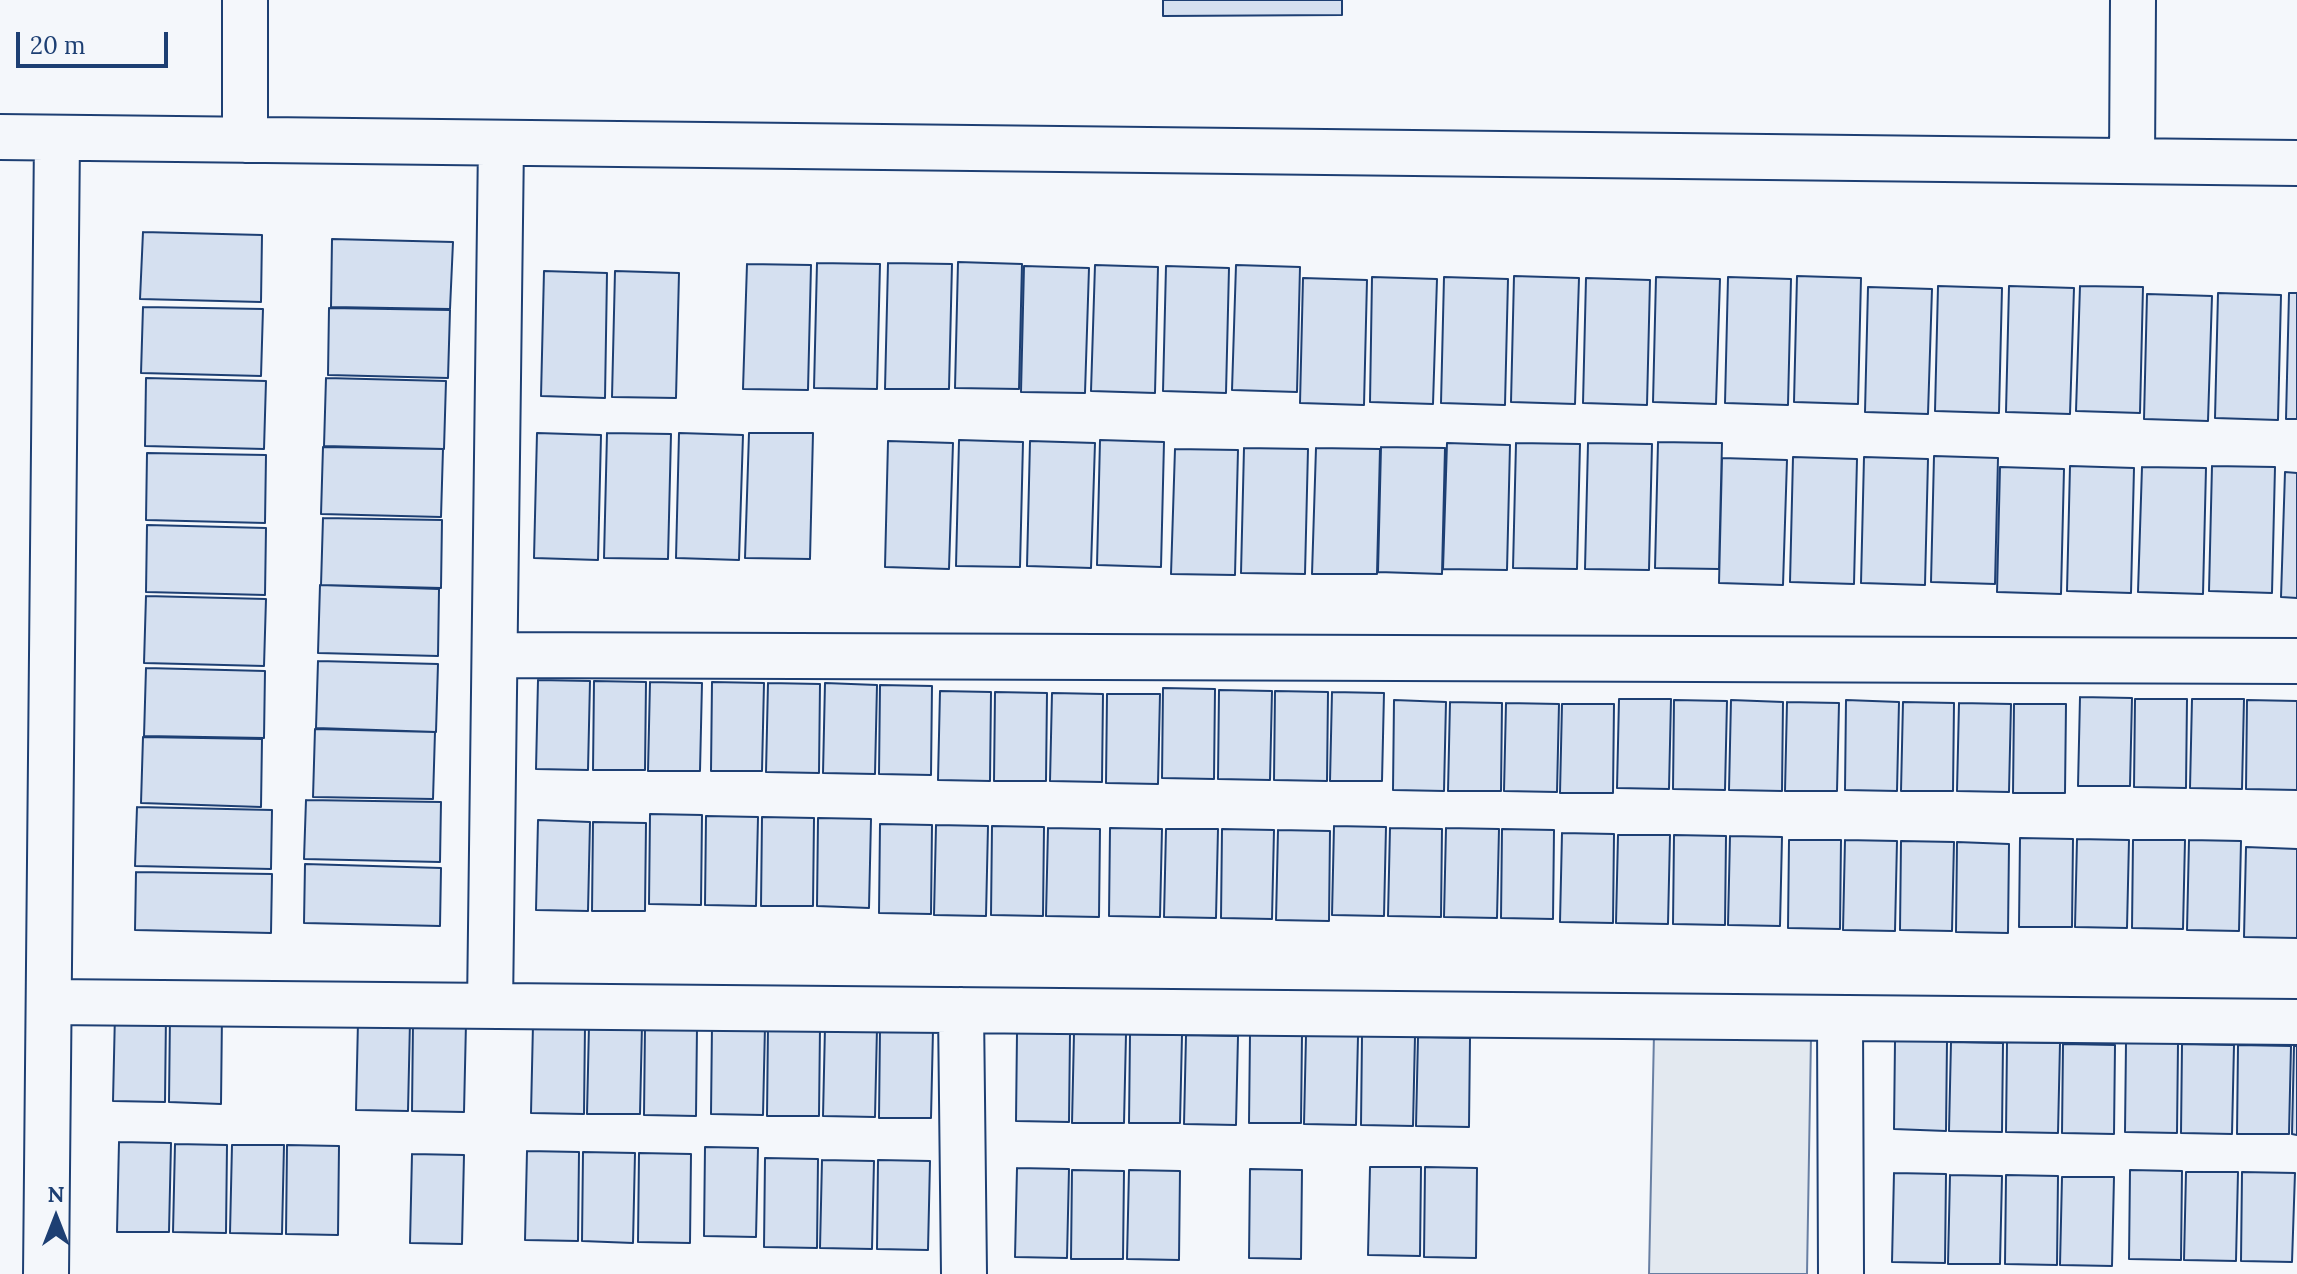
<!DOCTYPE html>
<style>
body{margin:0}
#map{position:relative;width:2297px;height:1274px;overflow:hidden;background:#f4f7fb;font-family:Lora,serif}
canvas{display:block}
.north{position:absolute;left:16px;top:1178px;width:80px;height:80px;-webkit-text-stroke:6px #f4f7fb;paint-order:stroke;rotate:0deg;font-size:22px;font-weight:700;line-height:32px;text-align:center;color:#1d3f73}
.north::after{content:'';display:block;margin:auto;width:28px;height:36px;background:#1d3f73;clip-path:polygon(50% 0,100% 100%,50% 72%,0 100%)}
.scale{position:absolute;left:16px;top:32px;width:152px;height:36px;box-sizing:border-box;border:4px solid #1d3f73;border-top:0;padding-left:10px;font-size:24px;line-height:28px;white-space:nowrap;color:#1d3f73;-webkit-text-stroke:6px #f4f7fb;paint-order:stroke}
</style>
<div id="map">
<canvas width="2297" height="1274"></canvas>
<div class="north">N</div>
<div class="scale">20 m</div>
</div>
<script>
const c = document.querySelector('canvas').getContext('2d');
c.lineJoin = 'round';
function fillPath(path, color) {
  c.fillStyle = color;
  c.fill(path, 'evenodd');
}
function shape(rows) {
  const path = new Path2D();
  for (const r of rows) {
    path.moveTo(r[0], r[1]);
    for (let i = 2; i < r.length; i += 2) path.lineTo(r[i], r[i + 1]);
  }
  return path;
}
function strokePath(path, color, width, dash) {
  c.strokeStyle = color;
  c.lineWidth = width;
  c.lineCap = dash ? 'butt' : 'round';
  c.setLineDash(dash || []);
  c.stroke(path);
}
const green = shape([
 [1654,1033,1811,1036,1807,1274,1649,1274,1654,1033]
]);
fillPath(green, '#e3e9f0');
strokePath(green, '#687fa3', 2);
const building = shape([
 [1163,0,1342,0,1342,15,1163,16,1163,0],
 [143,232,262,235,261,302,140,299,143,232],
 [332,239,453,242,450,309,331,307,332,239],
 [958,262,1022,264,1019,389,955,388,958,262],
 [817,263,880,264,877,389,814,388,817,263],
 [888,263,952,264,949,389,885,389,888,263],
 [747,264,811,265,808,390,743,389,747,264],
 [1095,265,1158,267,1155,393,1091,391,1095,265],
 [1236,265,1300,267,1297,392,1232,390,1236,265],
 [1024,266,1089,268,1085,393,1021,392,1024,266],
 [1166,266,1229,268,1226,393,1163,391,1166,266],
 [544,271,607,273,605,398,541,396,544,271],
 [615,271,679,273,676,398,612,397,615,271],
 [1514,276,1579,278,1575,404,1511,402,1514,276],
 [1797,276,1861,278,1858,404,1794,402,1797,276],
 [1372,277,1437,279,1433,404,1370,402,1372,277],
 [1444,277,1508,279,1505,405,1441,403,1444,277],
 [1656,277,1720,279,1716,404,1653,402,1656,277],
 [1728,277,1791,279,1788,405,1725,403,1728,277],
 [1303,278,1367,280,1364,405,1300,403,1303,278],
 [1586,278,1650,280,1647,405,1583,403,1586,278],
 [1938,286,2002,288,1999,413,1935,411,1938,286],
 [2009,286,2074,288,2070,414,2006,412,2009,286],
 [2080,286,2143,287,2140,413,2076,411,2080,286],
 [1868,287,1932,289,1928,414,1865,412,1868,287],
 [2218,293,2281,295,2278,420,2215,418,2218,293],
 [2289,293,2297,293,2297,419,2286,419,2289,293],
 [2147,294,2212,296,2208,421,2144,419,2147,294],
 [143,307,263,309,261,376,141,373,143,307],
 [329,308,450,310,448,378,328,375,329,308],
 [146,378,266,381,264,449,145,446,146,378],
 [326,378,446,381,444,449,324,446,326,378],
 [537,433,601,435,598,560,534,558,537,433],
 [607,433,671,434,668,559,604,558,607,433],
 [679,433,743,435,739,560,676,558,679,433],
 [749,433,813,433,810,559,745,558,749,433],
 [959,440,1023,442,1020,567,956,566,959,440],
 [1100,440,1164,442,1161,567,1097,565,1100,440],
 [888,441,953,443,949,569,885,567,888,441],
 [1030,441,1095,443,1091,568,1027,566,1030,441],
 [1658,442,1722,443,1719,569,1655,568,1658,442],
 [1447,443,1510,445,1507,570,1443,569,1447,443],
 [1516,443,1580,444,1577,569,1513,568,1516,443],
 [1588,443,1652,444,1649,570,1585,569,1588,443],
 [323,447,443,449,441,517,321,514,323,447],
 [1381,447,1445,448,1442,574,1378,572,1381,447],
 [1244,448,1308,449,1305,574,1241,573,1244,448],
 [1316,448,1380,449,1377,574,1312,574,1316,448],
 [1175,449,1238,450,1235,575,1171,574,1175,449],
 [147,453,266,455,265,523,146,520,147,453],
 [1934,456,1998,458,1995,584,1931,582,1934,456],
 [1793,457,1857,459,1854,584,1790,582,1793,457],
 [1864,457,1928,459,1925,585,1861,583,1864,457],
 [1722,458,1787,460,1783,585,1719,583,1722,458],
 [2070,466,2134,468,2131,593,2067,591,2070,466],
 [2212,466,2275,467,2272,593,2209,591,2212,466],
 [2000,467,2064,469,2061,594,1997,592,2000,467],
 [2142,467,2206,468,2203,594,2138,592,2142,467],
 [2285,472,2297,473,2297,598,2281,597,2285,472],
 [323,518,442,520,441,588,321,585,323,518],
 [147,525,266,528,265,595,146,592,147,525],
 [320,585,439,589,438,656,318,653,320,585],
 [146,596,266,599,264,666,144,663,146,596],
 [318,661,438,664,436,732,316,728,318,661],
 [146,668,265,671,264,738,144,736,146,668],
 [538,680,590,681,588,770,536,769,538,680],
 [594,681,646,682,645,770,593,770,594,681],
 [650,682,702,683,700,771,648,771,650,682],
 [712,682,764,683,762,771,711,771,712,682],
 [768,683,820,684,819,773,766,772,768,683],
 [825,683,877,685,875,774,823,773,825,683],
 [880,685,932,686,931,775,879,774,880,685],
 [1163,688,1215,689,1214,779,1162,778,1163,688],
 [1219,690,1272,691,1270,780,1218,779,1219,690],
 [940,691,991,692,990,781,938,780,940,691],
 [1275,691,1328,692,1327,781,1274,780,1275,691],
 [995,692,1047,693,1046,781,994,781,995,692],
 [1332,692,1384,693,1382,781,1330,781,1332,692],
 [1052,693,1103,694,1102,782,1050,781,1052,693],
 [1107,694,1160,694,1158,784,1106,783,1107,694],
 [2080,697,2132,698,2130,786,2078,786,2080,697],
 [1619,699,1671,699,1669,789,1617,788,1619,699],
 [2135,699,2187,699,2186,788,2134,787,2135,699],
 [2192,699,2244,699,2242,789,2190,788,2192,699],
 [1394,700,1446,702,1444,791,1393,790,1394,700],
 [1674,700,1727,701,1725,790,1673,789,1674,700],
 [1731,700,1783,702,1782,791,1729,790,1731,700],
 [1846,700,1899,702,1897,791,1845,790,1846,700],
 [2247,700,2297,701,2297,790,2246,789,2247,700],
 [1450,702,1502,703,1501,791,1448,791,1450,702],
 [1787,702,1839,703,1837,791,1785,791,1787,702],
 [1903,702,1954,703,1953,791,1901,791,1903,702],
 [1506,703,1559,704,1557,792,1504,791,1506,703],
 [1959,703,2011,704,2009,792,1957,791,1959,703],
 [1562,704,1614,704,1613,793,1560,793,1562,704],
 [2014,704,2066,704,2065,793,2013,793,2014,704],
 [315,729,435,732,433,799,313,797,315,729],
 [143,737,262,739,261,807,141,803,143,737],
 [306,800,441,802,440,862,304,859,306,800],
 [137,807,272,810,271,869,135,866,137,807],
 [650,814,702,815,701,905,649,904,650,814],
 [706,816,758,817,756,906,705,905,706,816],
 [762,817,814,818,813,906,761,906,762,817],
 [818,818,871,819,869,908,817,906,818,818],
 [538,820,590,822,588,911,536,910,538,820],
 [593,822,646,823,645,911,592,911,593,822],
 [880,824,932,825,931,914,879,913,880,824],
 [936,825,988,826,986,916,934,915,936,825],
 [992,826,1044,827,1043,916,991,915,992,826],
 [1334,826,1386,827,1384,916,1332,915,1334,826],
 [1048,828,1100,829,1099,917,1046,916,1048,828],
 [1110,828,1162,829,1160,917,1109,916,1110,828],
 [1390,828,1442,829,1441,917,1388,916,1390,828],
 [1446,828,1499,829,1497,918,1444,917,1446,828],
 [1166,829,1218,829,1216,918,1164,917,1166,829],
 [1222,829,1274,830,1272,919,1221,918,1222,829],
 [1502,829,1554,830,1553,919,1501,918,1502,829],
 [1278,830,1330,831,1329,921,1276,920,1278,830],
 [1562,833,1614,834,1613,923,1560,922,1562,833],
 [1618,835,1670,835,1668,924,1616,923,1618,835],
 [1674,835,1726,836,1725,925,1673,924,1674,835],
 [1730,836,1782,837,1780,926,1728,925,1730,836],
 [2020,838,2073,839,2072,927,2019,927,2020,838],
 [2077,839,2129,840,2127,928,2075,927,2077,839],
 [1789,840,1841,840,1840,929,1788,928,1789,840],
 [1845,840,1897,841,1895,931,1843,930,1845,840],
 [2133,840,2185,840,2183,929,2132,928,2133,840],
 [2189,840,2241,841,2239,931,2187,930,2189,840],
 [1901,841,1954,842,1952,931,1900,930,1901,841],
 [1957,842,2009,844,2008,933,1956,932,1957,842],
 [2246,847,2297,849,2297,938,2244,937,2246,847],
 [305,864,441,868,440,926,304,923,305,864],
 [136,872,272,874,271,933,135,930,136,872],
 [115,1013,166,1014,165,1102,113,1101,115,1013],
 [170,1014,222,1014,221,1104,169,1102,170,1014],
 [358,1021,410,1021,408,1111,356,1110,358,1021],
 [413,1022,466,1023,464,1112,412,1111,413,1022],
 [533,1024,585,1025,584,1114,531,1113,533,1024],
 [589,1025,642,1025,640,1114,587,1114,589,1025],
 [712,1025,765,1026,763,1115,711,1114,712,1025],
 [645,1026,697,1027,696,1116,644,1115,645,1026],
 [768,1026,820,1027,819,1116,767,1116,768,1026],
 [825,1027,877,1028,875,1117,823,1116,825,1027],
 [880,1028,933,1030,931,1118,879,1118,880,1028],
 [1017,1032,1070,1033,1069,1122,1016,1121,1017,1032],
 [1074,1033,1126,1034,1124,1123,1072,1123,1074,1033],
 [1130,1034,1182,1035,1180,1123,1129,1123,1130,1034],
 [1250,1034,1302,1035,1301,1123,1249,1123,1250,1034],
 [1186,1035,1238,1036,1236,1125,1184,1124,1186,1035],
 [1306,1035,1358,1036,1356,1125,1304,1124,1306,1035],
 [1362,1036,1415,1036,1413,1126,1361,1125,1362,1036],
 [1418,1037,1470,1038,1469,1127,1416,1126,1418,1037],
 [1895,1041,1947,1041,1946,1131,1894,1129,1895,1041],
 [1951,1042,2003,1043,2002,1132,1949,1131,1951,1042],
 [2007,1042,2060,1043,2058,1133,2006,1132,2007,1042],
 [2126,1042,2178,1043,2177,1133,2125,1132,2126,1042],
 [2063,1044,2115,1045,2114,1134,2062,1133,2063,1044],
 [2182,1044,2234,1045,2232,1134,2181,1133,2182,1044],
 [2238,1045,2291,1046,2289,1134,2237,1134,2238,1045],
 [2294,1046,2297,1046,2297,1135,2292,1134,2294,1046],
 [119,1142,171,1143,169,1232,117,1232,119,1142],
 [175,1144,227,1145,226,1233,173,1232,175,1144],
 [232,1145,284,1145,282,1234,230,1233,232,1145],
 [287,1145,339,1146,338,1235,286,1234,287,1145],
 [705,1147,758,1148,756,1237,704,1236,705,1147],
 [527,1151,579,1152,578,1241,525,1240,527,1151],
 [583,1152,635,1153,633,1243,582,1241,583,1152],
 [639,1153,691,1154,690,1243,638,1242,639,1153],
 [412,1154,464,1155,462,1244,410,1243,412,1154],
 [765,1158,818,1159,817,1248,764,1247,765,1158],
 [822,1160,874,1161,872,1249,820,1248,822,1160],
 [878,1160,930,1161,928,1250,877,1249,878,1160],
 [1370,1167,1421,1167,1420,1256,1368,1255,1370,1167],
 [1425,1167,1477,1168,1476,1258,1424,1257,1425,1167],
 [1017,1168,1069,1169,1067,1258,1015,1257,1017,1168],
 [1250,1169,1302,1170,1301,1259,1249,1258,1250,1169],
 [1072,1170,1124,1171,1123,1259,1071,1259,1072,1170],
 [1129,1170,1180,1171,1179,1260,1127,1259,1129,1170],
 [2130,1170,2182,1171,2181,1260,2129,1259,2130,1170],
 [2186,1172,2238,1172,2236,1261,2184,1260,2186,1172],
 [2242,1172,2295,1173,2292,1262,2241,1261,2242,1172],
 [1894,1173,1946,1174,1945,1263,1892,1262,1894,1173],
 [1950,1175,2002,1176,2000,1264,1948,1264,1950,1175],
 [2006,1175,2058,1176,2057,1265,2005,1264,2006,1175],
 [2062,1177,2114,1177,2112,1266,2060,1265,2062,1177]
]);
fillPath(building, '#d5e0f0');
strokePath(building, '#1d3f73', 2);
const minor = shape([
 [245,0,245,140],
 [0,137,2297,163],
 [2132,161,2133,0],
 [495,655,2297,661],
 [49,1002,2297,1022],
 [490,1006,501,143],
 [961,1010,964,1274],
 [1840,1018,1841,1274],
 [46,1274,57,138]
]);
strokePath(minor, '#1d3f73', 48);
strokePath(minor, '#f4f7fb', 44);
</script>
